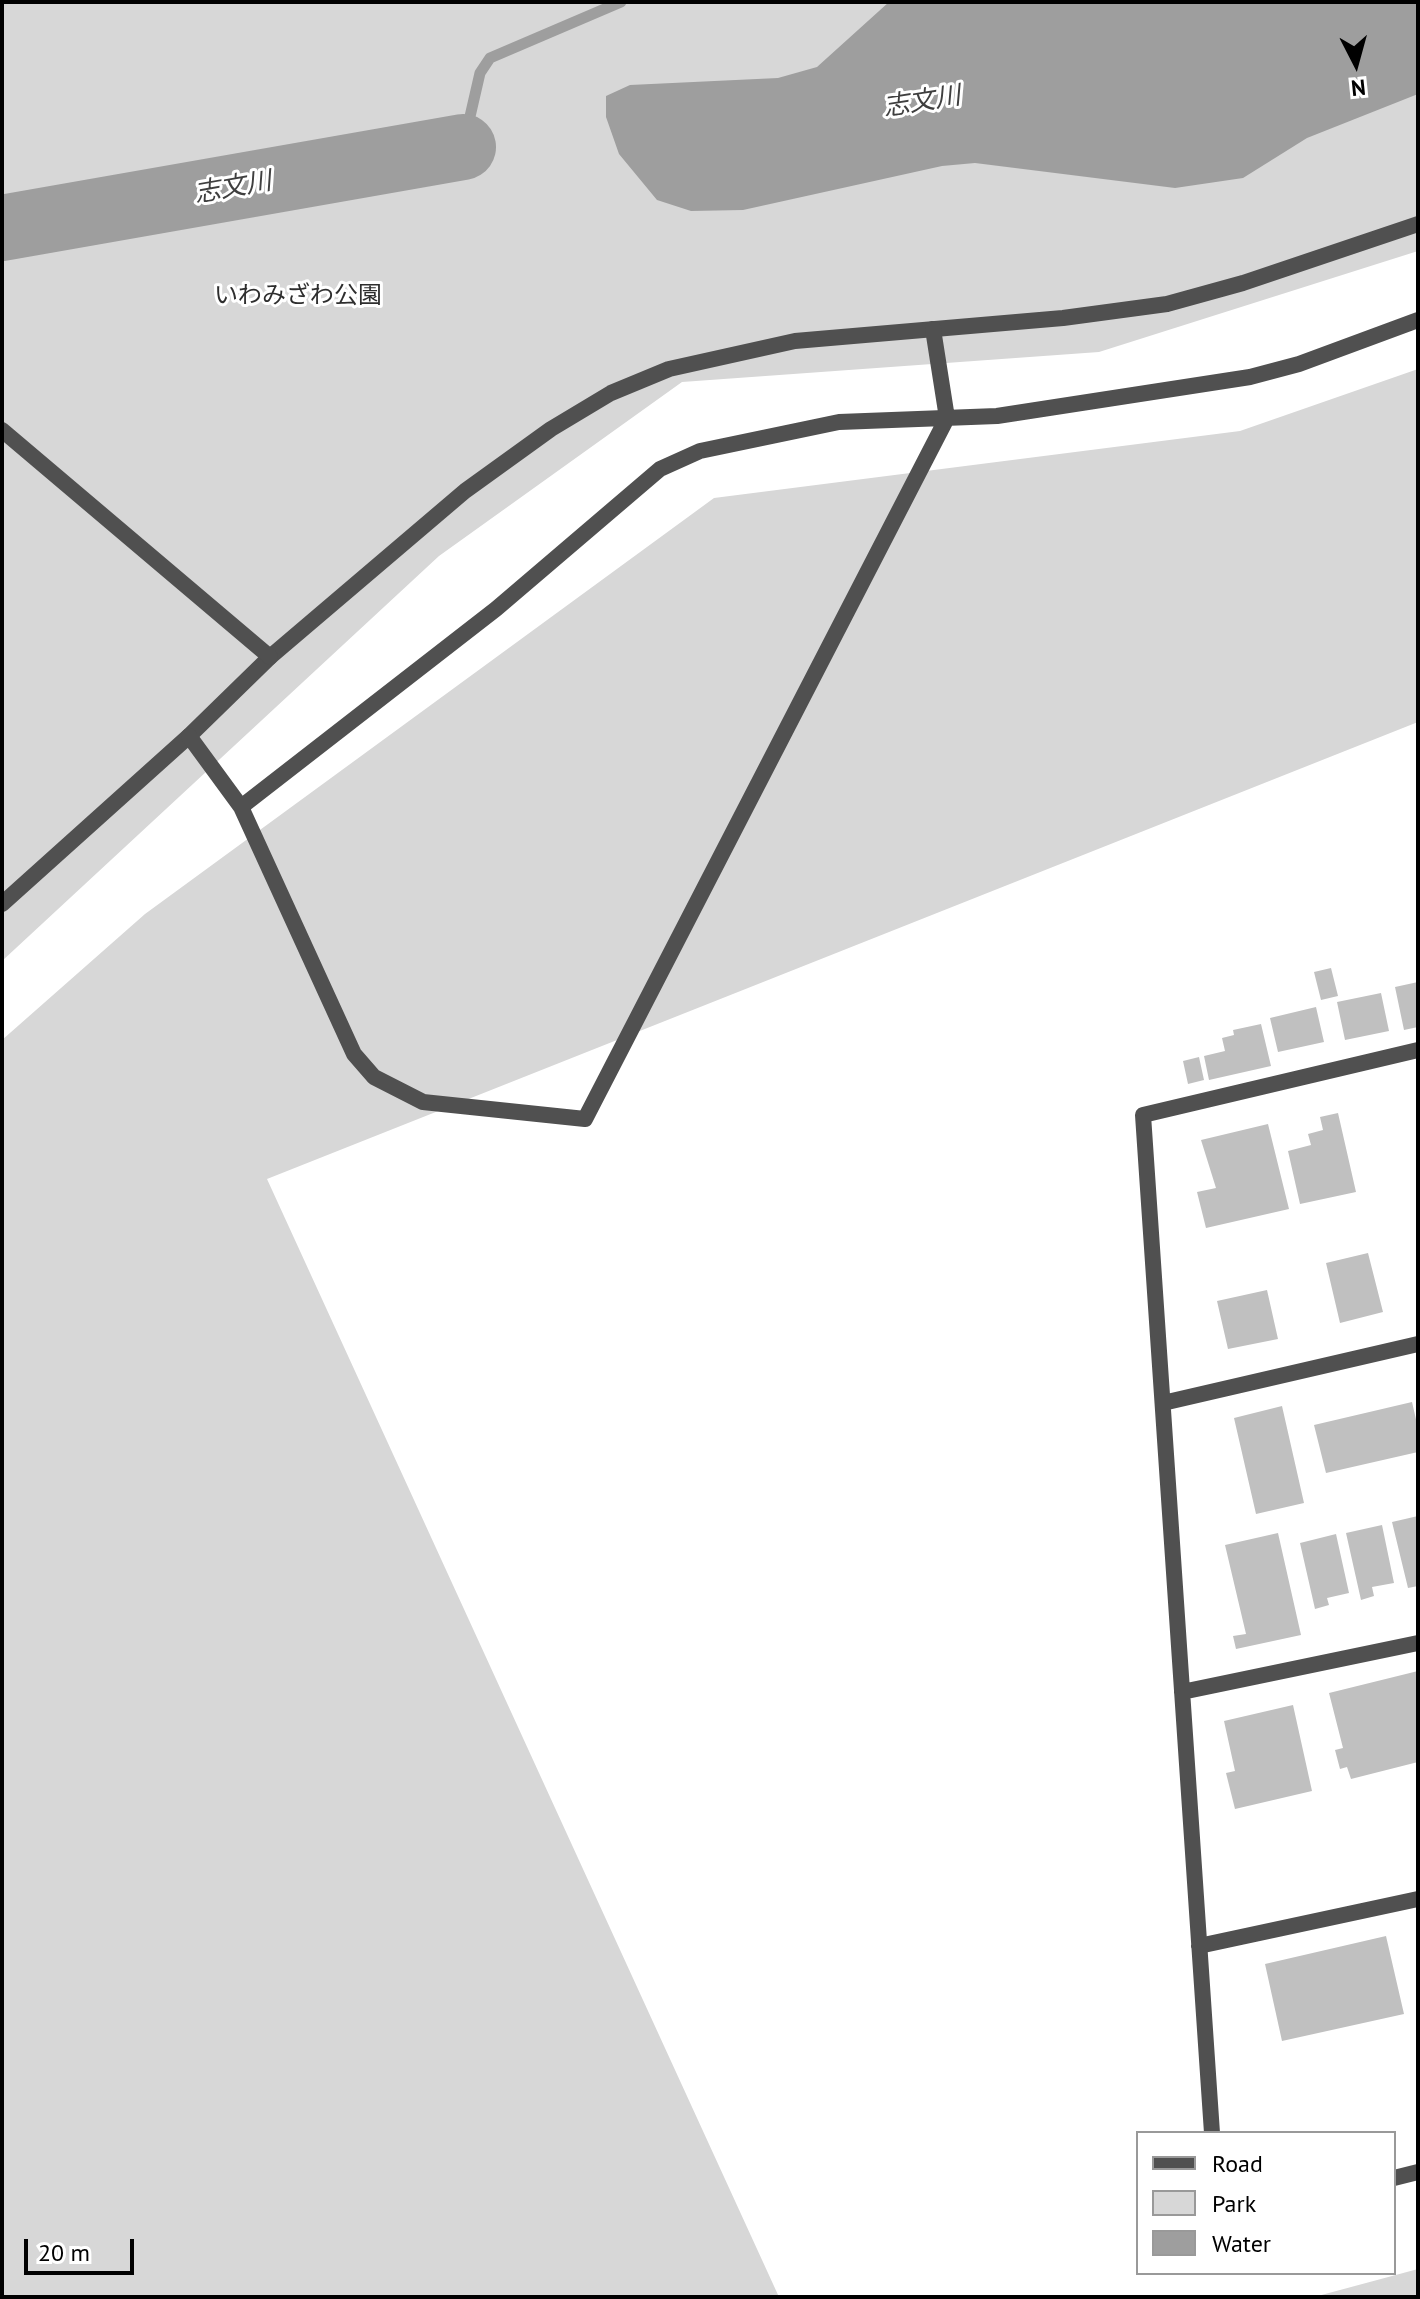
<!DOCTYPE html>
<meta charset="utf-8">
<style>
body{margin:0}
#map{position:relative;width:1420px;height:2299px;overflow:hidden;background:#fff;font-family:"PT Sans",sans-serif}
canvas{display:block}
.frame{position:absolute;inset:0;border:4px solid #000;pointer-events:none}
.legend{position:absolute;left:1136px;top:2131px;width:260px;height:144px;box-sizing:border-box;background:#fff;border:2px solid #999;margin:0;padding:10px 14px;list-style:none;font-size:24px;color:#000}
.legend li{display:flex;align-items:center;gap:16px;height:40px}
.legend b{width:40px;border:2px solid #999}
.north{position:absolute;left:1316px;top:24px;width:80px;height:80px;-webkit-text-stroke:6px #fff;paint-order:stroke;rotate:174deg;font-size:22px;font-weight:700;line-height:32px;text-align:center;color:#000}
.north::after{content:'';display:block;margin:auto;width:28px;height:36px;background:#000;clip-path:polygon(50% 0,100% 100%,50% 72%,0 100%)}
.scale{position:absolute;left:24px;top:2239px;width:110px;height:36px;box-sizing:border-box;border:4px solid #000;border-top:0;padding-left:10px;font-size:24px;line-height:28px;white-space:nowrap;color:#000;-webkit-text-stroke:6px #fff;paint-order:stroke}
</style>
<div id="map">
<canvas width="1420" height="2299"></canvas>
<div class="frame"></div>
<ul class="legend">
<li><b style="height:10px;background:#505050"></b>Road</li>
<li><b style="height:22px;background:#d7d7d7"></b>Park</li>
<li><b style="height:22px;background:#9e9e9e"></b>Water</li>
</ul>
<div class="north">N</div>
<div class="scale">20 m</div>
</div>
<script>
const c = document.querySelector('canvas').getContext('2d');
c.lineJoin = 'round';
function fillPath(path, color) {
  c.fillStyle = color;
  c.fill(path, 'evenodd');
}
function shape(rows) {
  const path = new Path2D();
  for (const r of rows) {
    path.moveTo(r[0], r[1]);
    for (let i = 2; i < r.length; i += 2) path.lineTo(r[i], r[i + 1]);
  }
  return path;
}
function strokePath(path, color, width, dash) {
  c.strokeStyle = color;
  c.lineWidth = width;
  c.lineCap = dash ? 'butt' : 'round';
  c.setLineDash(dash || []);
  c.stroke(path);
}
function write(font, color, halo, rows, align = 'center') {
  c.font = font + ' "PT Sans","Noto Sans JP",sans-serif';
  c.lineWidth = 6;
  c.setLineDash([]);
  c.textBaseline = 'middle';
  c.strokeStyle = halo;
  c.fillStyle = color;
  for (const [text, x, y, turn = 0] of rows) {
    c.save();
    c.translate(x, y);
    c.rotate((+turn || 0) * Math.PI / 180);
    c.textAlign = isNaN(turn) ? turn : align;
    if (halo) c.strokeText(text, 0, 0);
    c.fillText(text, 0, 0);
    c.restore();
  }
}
fillPath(shape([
 [2,2,1418,2,1418,251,1099,352,682,382,439,556,2,961],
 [1418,369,1418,722,267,1179,779,2297,2,2297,2,1040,145,914,714,498,1240,431],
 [1418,2269,1418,2297,1314,2297]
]), '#d7d7d7');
fillPath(shape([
 [889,2,1418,2,1418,94,1307,138,1243,178,1175,188,975,163,942,166,743,210,691,211,657,200,619,154,606,117,606,96,630,85,778,78,817,67]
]), '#9e9e9e');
strokePath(shape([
 [463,147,480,73,490,58,621,2]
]), '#9e9e9e', 11);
strokePath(shape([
 [2,228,463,147]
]), '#9e9e9e', 66);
fillPath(shape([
 [1331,968,1338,996,1321,1000,1314,972],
 [1418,982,1418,1027,1404,1030,1395,987],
 [1381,993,1389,1031,1345,1040,1337,1002],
 [1316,1007,1324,1042,1278,1052,1270,1018],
 [1261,1024,1271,1066,1209,1080,1204,1056,1225,1051,1222,1038,1234,1035,1233,1030],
 [1199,1057,1204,1080,1188,1084,1183,1061],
 [1338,1113,1356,1192,1300,1204,1288,1151,1311,1145,1308,1134,1323,1130,1320,1117],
 [1268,1124,1289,1209,1206,1228,1197,1192,1216,1188,1201,1140],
 [1368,1253,1383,1312,1340,1323,1326,1263],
 [1267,1290,1278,1339,1228,1349,1217,1301],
 [1412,1402,1418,1428,1418,1452,1326,1473,1314,1425],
 [1282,1406,1304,1503,1256,1514,1234,1418],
 [1418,1516,1418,1586,1408,1588,1392,1522],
 [1382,1525,1394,1583,1372,1587,1374,1596,1361,1600,1346,1533],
 [1278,1533,1301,1635,1236,1649,1233,1636,1246,1634,1225,1545],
 [1336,1534,1349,1593,1327,1598,1329,1605,1315,1609,1300,1543],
 [1418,1671,1418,1762,1351,1779,1347,1767,1340,1769,1335,1750,1343,1748,1329,1693],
 [1293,1705,1312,1791,1235,1809,1226,1773,1235,1771,1224,1721],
 [1386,1936,1404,2014,1282,2041,1265,1964]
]), '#c0c0c0');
strokePath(shape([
 [2,904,189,736,270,657,465,491,551,429,611,393,669,369,795,341,1063,318,1167,304,1243,283,1418,224]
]), '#505050', 16);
strokePath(shape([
 [2,430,270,657],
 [189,736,241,807,496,609,660,469,700,451,839,422,997,416,1250,377,1299,364,1418,320],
 [241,807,354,1054,374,1077,423,1102,585,1119,947,418,933,329],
 [1163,1403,1418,1344],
 [1182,1692,1418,1643],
 [1199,1946,1418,1899],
 [1212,2133,1143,1115,1418,1050],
 [1394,2178,1418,2172]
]), '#505050', 16);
write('24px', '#2e2e2e', '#fff', [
 ["いわみざわ公園",298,296]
]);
write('italic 26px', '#3f3f3f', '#fff', [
 ["志文川",922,102,-9],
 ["志文川",233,188,-10]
]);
</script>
